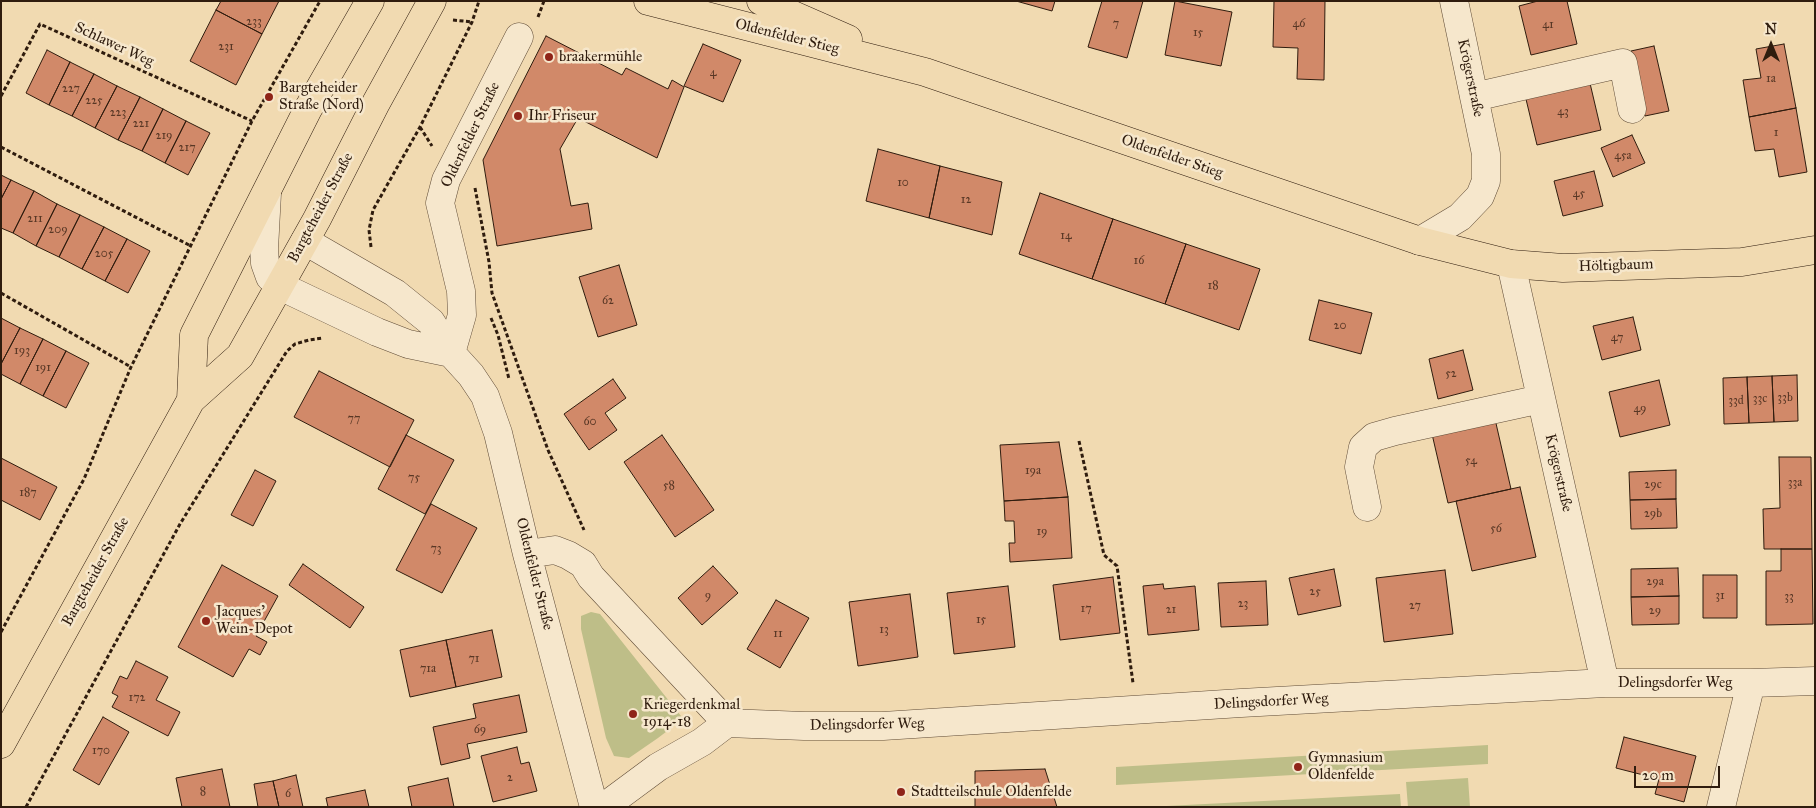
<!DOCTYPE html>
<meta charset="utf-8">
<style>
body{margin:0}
#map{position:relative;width:1816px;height:808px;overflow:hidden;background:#f1dab1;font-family:"IM FELL Great Primer",serif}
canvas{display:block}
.frame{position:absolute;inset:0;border:2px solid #2f1c0e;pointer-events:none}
.north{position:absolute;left:1746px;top:20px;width:50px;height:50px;-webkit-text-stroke:4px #f6e7cc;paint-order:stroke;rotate:0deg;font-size:14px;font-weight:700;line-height:20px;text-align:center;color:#2f1c0e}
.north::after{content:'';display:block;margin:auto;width:18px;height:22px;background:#2f1c0e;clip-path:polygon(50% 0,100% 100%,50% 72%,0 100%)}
.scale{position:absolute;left:1634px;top:766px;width:86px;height:22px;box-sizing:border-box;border:2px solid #2f1c0e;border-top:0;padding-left:6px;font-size:15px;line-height:18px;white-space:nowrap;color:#2f1c0e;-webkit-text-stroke:4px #f6e7cc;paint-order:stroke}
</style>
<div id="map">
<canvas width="1816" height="808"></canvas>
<div class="frame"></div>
<div class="north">N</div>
<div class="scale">20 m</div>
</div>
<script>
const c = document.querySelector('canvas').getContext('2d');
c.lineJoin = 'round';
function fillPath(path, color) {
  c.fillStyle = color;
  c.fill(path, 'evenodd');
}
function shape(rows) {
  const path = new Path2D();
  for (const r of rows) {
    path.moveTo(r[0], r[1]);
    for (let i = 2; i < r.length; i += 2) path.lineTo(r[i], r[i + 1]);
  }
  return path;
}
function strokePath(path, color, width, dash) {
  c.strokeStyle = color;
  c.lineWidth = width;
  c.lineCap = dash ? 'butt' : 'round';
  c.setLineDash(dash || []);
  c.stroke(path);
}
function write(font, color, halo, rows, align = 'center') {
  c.font = font + ' "IM FELL Great Primer",serif';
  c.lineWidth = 5;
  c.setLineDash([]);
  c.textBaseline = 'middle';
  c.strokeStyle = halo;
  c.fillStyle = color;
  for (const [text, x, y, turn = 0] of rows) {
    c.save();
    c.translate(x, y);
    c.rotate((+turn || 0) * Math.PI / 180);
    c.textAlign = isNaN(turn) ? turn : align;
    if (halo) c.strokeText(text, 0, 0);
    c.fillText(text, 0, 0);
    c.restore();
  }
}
fillPath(shape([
 [591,612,600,614,681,716,679,722,658,738,629,758,614,756,606,738,581,629,581,616],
 [1488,745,1488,764,1116,785,1116,767],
 [1468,778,1470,807,1408,807,1406,782],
 [1400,794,1401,807,1147,807]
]), '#bebe88');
const building = shape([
 [221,1,279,1,262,34,216,10,221,1],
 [1016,1,1055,1,1052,11,1016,1],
 [1102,1,1143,1,1127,58,1088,47,1102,1],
 [1175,1,1232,12,1221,66,1165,55,1175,1],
 [1274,1,1325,1,1324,80,1297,79,1298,48,1273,47,1274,1],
 [1538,1,1567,1,1577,44,1531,55,1519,6,1538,1],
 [216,10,262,34,236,85,190,61,216,10],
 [546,36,622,75,626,68,668,89,672,80,684,87,657,158,578,118,560,149,571,206,588,203,592,229,497,246,483,160,546,36],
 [703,44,741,60,723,102,684,86,703,44],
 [1784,44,1796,108,1749,117,1743,80,1761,78,1756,49,1784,44],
 [1654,46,1669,111,1645,116,1631,51,1654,46],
 [47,50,70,62,49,105,26,93,47,50],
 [70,62,94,74,72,116,49,105,70,62],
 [94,74,117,86,95,128,72,116,94,74],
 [1589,79,1601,130,1537,145,1525,95,1589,79],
 [117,86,140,97,118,140,95,128,117,86],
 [140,97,163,109,142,151,118,140,140,97],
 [1796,108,1807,172,1779,177,1774,149,1755,151,1749,117,1796,108],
 [163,109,186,121,165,163,142,151,163,109],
 [186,121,210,133,188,175,165,163,186,121],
 [1632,135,1645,163,1613,177,1601,148,1632,135],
 [878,149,940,166,929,218,866,201,878,149],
 [940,166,1002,182,992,235,929,218,940,166],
 [1594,171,1603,206,1563,216,1554,181,1594,171],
 [1,175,11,180,1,199,1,175],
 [11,180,34,191,13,233,1,228,1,199,11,180],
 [34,191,57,204,36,246,13,233,34,191],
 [1040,193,1113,219,1092,279,1019,254,1040,193],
 [57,204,80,215,59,257,36,246,57,204],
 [80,215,104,227,82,269,59,257,80,215],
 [1113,219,1186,244,1165,304,1092,279,1113,219],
 [104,227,127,239,105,281,82,269,104,227],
 [127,239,150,251,128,293,105,281,127,239],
 [1186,244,1260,269,1239,330,1165,304,1186,244],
 [619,265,637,325,598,337,579,277,619,265],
 [1319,300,1372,313,1361,354,1309,340,1319,300],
 [1633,317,1641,350,1602,360,1593,326,1633,317],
 [1,318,20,328,1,364,1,318],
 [20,328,43,339,20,384,1,374,1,364,20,328],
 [43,339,66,351,43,396,20,384,43,339],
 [1463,350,1473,390,1438,399,1429,359,1463,350],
 [66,351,89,363,66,408,43,396,66,351],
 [319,371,414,420,390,467,294,417,319,371],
 [1797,375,1798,421,1774,422,1772,376,1797,375],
 [1772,376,1774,422,1749,423,1747,377,1772,376],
 [1747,377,1749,423,1724,424,1723,378,1747,377],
 [613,379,626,398,605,413,617,430,589,450,564,414,613,379],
 [1659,380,1670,425,1620,437,1609,392,1659,380],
 [1495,419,1511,489,1448,503,1432,434,1495,419],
 [406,435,454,460,425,514,378,489,406,435],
 [662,435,714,510,675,537,624,462,662,435],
 [1059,442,1068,497,1004,501,1000,445,1059,442],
 [1779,457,1811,457,1812,549,1764,549,1763,509,1780,508,1779,457],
 [1,458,57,487,40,520,1,500,1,458],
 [255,470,276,481,253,526,231,515,255,470],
 [1676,470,1676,499,1630,500,1629,472,1676,470],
 [1520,487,1536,557,1472,571,1456,501,1520,487],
 [1068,497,1072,558,1010,562,1009,543,1015,543,1014,521,1005,521,1004,501,1068,497],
 [1676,499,1677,528,1631,529,1630,500,1676,499],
 [431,504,477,528,442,593,396,570,431,504],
 [1781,549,1812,549,1813,624,1766,625,1766,571,1781,571,1781,549],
 [303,564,364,607,350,628,289,585,303,564],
 [222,565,278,596,256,636,267,642,260,655,249,649,233,677,178,647,222,565],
 [713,566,738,593,702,625,678,598,713,566],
 [1678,568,1679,596,1631,597,1631,569,1678,568],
 [1334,569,1341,606,1298,615,1289,578,1334,569],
 [1445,570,1453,634,1384,642,1376,578,1445,570],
 [1703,575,1737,575,1737,618,1703,618,1703,575],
 [1113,577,1120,633,1060,640,1053,585,1113,577],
 [1266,581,1268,625,1221,627,1218,583,1266,581],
 [1163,584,1164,589,1195,586,1199,630,1148,635,1143,586,1163,584],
 [1008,586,1015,647,954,654,947,593,1008,586],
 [910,594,918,657,858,666,849,602,910,594],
 [1679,596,1679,624,1632,625,1631,597,1679,596],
 [776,600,809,618,780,668,747,649,776,600],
 [492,630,502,677,456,687,446,640,492,630],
 [446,640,456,687,410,697,400,650,446,640],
 [136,661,168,677,156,700,180,712,168,736,112,707,118,696,112,693,120,676,127,679,136,661],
 [519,695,527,732,467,744,470,758,441,765,433,727,476,718,473,704,519,695],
 [103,717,129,732,99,785,73,770,103,717],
 [1624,737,1696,756,1684,802,1655,794,1659,779,1616,768,1624,737],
 [517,747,521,764,529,762,537,791,493,802,481,756,517,747],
 [222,769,230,807,182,807,176,778,222,769],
 [1045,769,1057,807,975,807,975,771,1045,769],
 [296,775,303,807,279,807,273,781,296,775],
 [448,778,454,807,412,807,408,787,448,778],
 [273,781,279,807,258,807,254,784,273,781],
 [365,790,369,807,328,807,326,798,365,790]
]);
fillPath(building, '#d18969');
strokePath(building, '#2f1c0e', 1);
const minor = shape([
 [1474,97,1623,63,1632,109],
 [267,193,264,249,265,263,270,277,280,286,377,332,408,344,451,353],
 [305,241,395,293,431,322,451,353,471,375,485,396,498,433,527,554,594,807],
 [1420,241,1460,217,1480,196,1486,181,1486,154,1454,1],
 [1511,264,1605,683],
 [451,353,462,315,461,291,440,203,446,180,519,37],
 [1367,507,1359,467,1363,447,1374,437,1395,431,1541,399],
 [527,554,555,550,568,555,583,564,591,577,727,723,804,726,883,726,1241,703,1605,683,1751,683,1815,681],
 [604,807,658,767,702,742,727,723],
 [1721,807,1751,683]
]);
const major = shape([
 [648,1,925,72,1420,241,1511,264,1563,268,1742,262,1815,250],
 [761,1,848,39],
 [191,400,194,335,308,109,370,1],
 [1,744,191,400,240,356,317,219,376,103,432,1]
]);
strokePath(minor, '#604c37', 29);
strokePath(major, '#2f1c0e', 29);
strokePath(shape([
 [538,17,544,1],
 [453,20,472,22],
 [1,96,40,24,252,121],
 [420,127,432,146],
 [1,147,191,246],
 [475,188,489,262,492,293,548,450,584,530],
 [371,247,369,230,373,210,420,127,472,22,479,1],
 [1,293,131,367],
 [491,318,498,335,509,379],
 [1079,441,1104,555,1117,566,1133,683],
 [1,632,84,479,131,367,252,121,320,1],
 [26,807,180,524,287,351,295,344,309,340,323,338]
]), '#2f1c0e', 3, [4, 2.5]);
strokePath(minor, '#f6e7cc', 28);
strokePath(major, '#f1dab1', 28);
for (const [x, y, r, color] of [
 [549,57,5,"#8f2418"],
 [269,97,5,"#8f2418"],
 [518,116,5,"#8f2418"],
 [206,621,5,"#8f2418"],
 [633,714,5,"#8f2418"],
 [1298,767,5,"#8f2418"],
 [901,792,5,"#8f2418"]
]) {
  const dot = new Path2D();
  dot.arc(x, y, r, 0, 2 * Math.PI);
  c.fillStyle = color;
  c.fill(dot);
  strokePath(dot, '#f6e7cc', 2);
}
write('12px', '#583725', null, [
 ["233",254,22],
 ["7",1116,24],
 ["46",1299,24],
 ["41",1548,25],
 ["15",1198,33],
 ["231",226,47],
 ["4",713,73],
 ["1a",1771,79],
 ["227",71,89],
 ["225",94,101],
 ["43",1563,112],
 ["223",118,113],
 ["221",141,124],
 ["1",1776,133],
 ["219",164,136],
 ["217",187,148],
 ["45a",1623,156],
 ["10",903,183],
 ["45",1579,194],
 ["12",966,200],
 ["211",35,219],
 ["209",58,230],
 ["14",1066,236],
 ["205",104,254],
 ["16",1139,261],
 ["18",1213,286],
 ["62",608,301],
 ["20",1340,326],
 ["47",1617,338],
 ["193",22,351],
 ["191",43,368],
 ["52",1451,374],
 ["33b",1785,398],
 ["33c",1760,399],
 ["33d",1736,401],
 ["49",1640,409],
 ["77",354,419],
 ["60",590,422],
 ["54",1471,461],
 ["19a",1033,471],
 ["75",414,478],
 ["33a",1795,483],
 ["29c",1653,485],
 ["58",669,486],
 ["187",28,493],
 ["29b",1653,514],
 ["56",1496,529],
 ["19",1042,532],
 ["73",436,549],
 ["29a",1655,582],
 ["25",1315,592],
 ["9",708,596],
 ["31",1720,596],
 ["33",1789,597],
 ["23",1243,604],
 ["27",1415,606],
 ["17",1086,609],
 ["21",1171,610],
 ["29",1655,611],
 ["15",981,620],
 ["13",884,630],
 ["11",778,634],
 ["71",474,659],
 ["71a",428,669],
 ["172",137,698],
 ["69",480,730],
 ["170",101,751],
 ["2",510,778],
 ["8",203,792],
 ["6",288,794]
]);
write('15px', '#2f1c0e', '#f6e7cc', [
 ["Oldenfelder Stieg",787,37,14],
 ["Schlawer Weg",114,45,25],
 ["Krögerstraße",1470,78,78],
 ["Oldenfelder Straße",471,135,-64],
 ["Oldenfelder Stieg",1172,157,19],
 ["Bargteheider Straße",321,208,-62],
 ["Höltigbaum",1616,266,-2],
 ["Krögerstraße",1558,473,77],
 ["Bargteheider Straße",96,572,-61],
 ["Oldenfelder Straße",534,574,76],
 ["Delingsdorfer Weg",1675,683],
 ["Delingsdorfer Weg",1271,702,-3],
 ["Delingsdorfer Weg",867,725,-1]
]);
write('15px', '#2f1c0e', '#f6e7cc', [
 ["braakermühle",559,57],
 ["Bargteheider",279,88],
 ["Straße (Nord)",279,105],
 ["Ihr Friseur",528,116],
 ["Jacques'",216,612],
 ["Wein-Depot",216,629],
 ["Kriegerdenkmal",643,705],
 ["1914-18",643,722],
 ["Gymnasium",1308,758],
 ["Oldenfelde",1308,775],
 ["Stadtteilschule Oldenfelde",911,792]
], 'left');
</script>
